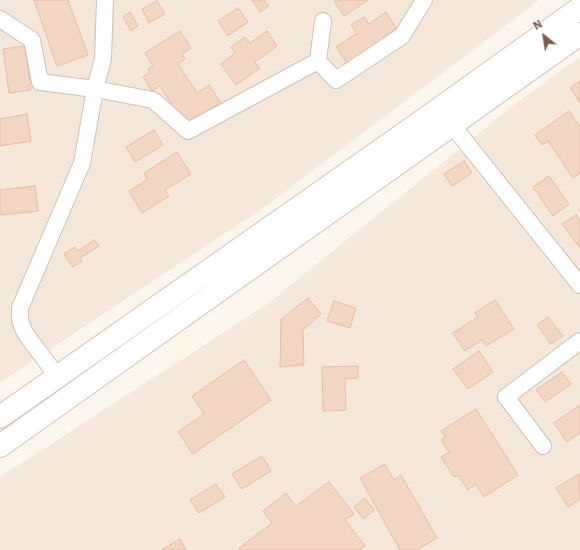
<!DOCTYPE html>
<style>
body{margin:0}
#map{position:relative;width:580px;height:550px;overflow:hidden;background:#fdf6ec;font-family:"Work Sans",sans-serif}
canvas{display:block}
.north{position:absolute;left:524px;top:16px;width:40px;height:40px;-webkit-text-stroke:3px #fffaf3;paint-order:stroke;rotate:330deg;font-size:11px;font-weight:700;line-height:16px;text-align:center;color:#7a5c4d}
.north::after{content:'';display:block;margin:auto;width:14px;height:18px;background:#7a5c4d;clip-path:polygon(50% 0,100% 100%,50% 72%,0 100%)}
</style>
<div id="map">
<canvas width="580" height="550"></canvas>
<div class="north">N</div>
</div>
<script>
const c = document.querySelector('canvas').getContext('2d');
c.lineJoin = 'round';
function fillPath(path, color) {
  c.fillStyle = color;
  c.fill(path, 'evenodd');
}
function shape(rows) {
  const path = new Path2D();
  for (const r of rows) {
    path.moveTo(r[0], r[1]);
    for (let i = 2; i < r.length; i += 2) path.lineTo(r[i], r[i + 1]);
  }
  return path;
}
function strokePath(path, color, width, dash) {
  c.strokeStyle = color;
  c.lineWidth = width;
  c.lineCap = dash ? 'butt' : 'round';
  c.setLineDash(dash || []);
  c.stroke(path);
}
fillPath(shape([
 [0,0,539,0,265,207,0,383],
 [580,57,580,550,0,550,0,477,266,305,515,104]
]), '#f5e8da');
const building = shape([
 [34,0,68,0,88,55,57,66,34,0],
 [252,0,264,0,269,6,260,12,252,0],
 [336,0,368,0,344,16,334,1,336,0],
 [157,1,165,14,149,23,142,9,157,1],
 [238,8,248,22,228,36,218,21,238,8],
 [130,12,138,26,131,31,123,17,130,12],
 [386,12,396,28,382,38,385,42,349,66,336,47,357,33,351,25,364,17,369,24,386,12],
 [180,31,191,48,182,54,185,59,178,64,197,93,209,85,221,103,185,126,160,86,152,91,143,77,150,72,148,69,153,66,145,53,180,31],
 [267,31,277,46,255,62,260,68,236,85,221,64,235,53,231,47,245,37,250,43,267,31],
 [25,46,31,90,9,93,3,49,25,46],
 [580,81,580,103,570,88,580,81],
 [569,111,580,127,580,173,573,178,548,141,542,145,535,135,569,111],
 [27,114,31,141,0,146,0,119,27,114],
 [154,130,163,145,135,162,126,147,154,130],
 [177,152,191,174,165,190,169,196,142,213,129,191,147,180,144,173,177,152],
 [464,161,472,173,452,186,444,174,464,161],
 [549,176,569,204,553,216,533,187,549,176],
 [35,186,38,211,0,215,0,190,35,186],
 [576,215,580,220,580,248,562,224,576,215],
 [94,240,99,246,80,258,82,261,73,267,64,254,75,247,78,251,94,240],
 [308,298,321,314,303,330,304,365,280,367,281,319,308,298],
 [495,300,514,329,486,346,482,340,465,351,453,333,478,317,475,313,495,300],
 [334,301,356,308,350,328,327,321,334,301],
 [548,317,563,336,551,344,537,325,548,317],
 [479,351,493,372,468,389,453,369,479,351],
 [244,360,271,400,193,454,178,432,204,414,192,396,244,360],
 [358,366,358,378,345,379,346,410,323,411,322,367,358,366],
 [562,372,571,384,545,402,536,390,562,372],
 [580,405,580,433,567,442,554,423,580,405],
 [476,409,518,475,484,497,476,484,468,490,458,475,454,477,441,457,449,452,441,440,445,437,441,431,476,409],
 [262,456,271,471,242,489,232,474,262,456],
 [385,464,394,480,401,475,437,538,416,550,400,550,360,478,385,464],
 [579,474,580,499,568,507,556,488,579,474],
 [329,482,354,514,345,520,365,546,359,550,241,550,239,548,272,523,263,511,286,493,296,506,329,482],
 [216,484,225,497,199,513,190,500,216,484],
 [365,498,374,510,364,519,354,507,365,498],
 [180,539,186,550,161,550,180,539]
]);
fillPath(building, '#f3d5c3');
strokePath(building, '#e6bba3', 1);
const minor = shape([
 [0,19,32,40,40,82,95,89,153,100,188,131,318,61,323,21],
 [318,61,336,80,402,36,424,0],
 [452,125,580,285],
 [57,376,25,333,20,321,20,308,82,163,95,89,103,59,105,0],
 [543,446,506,397,580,341]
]);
const secondary = shape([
 [0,417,422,121,580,8],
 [0,446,580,34]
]);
strokePath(minor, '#d1beb0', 18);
strokePath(secondary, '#d6c0b0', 24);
strokePath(minor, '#fff', 16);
strokePath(secondary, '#fff', 22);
</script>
